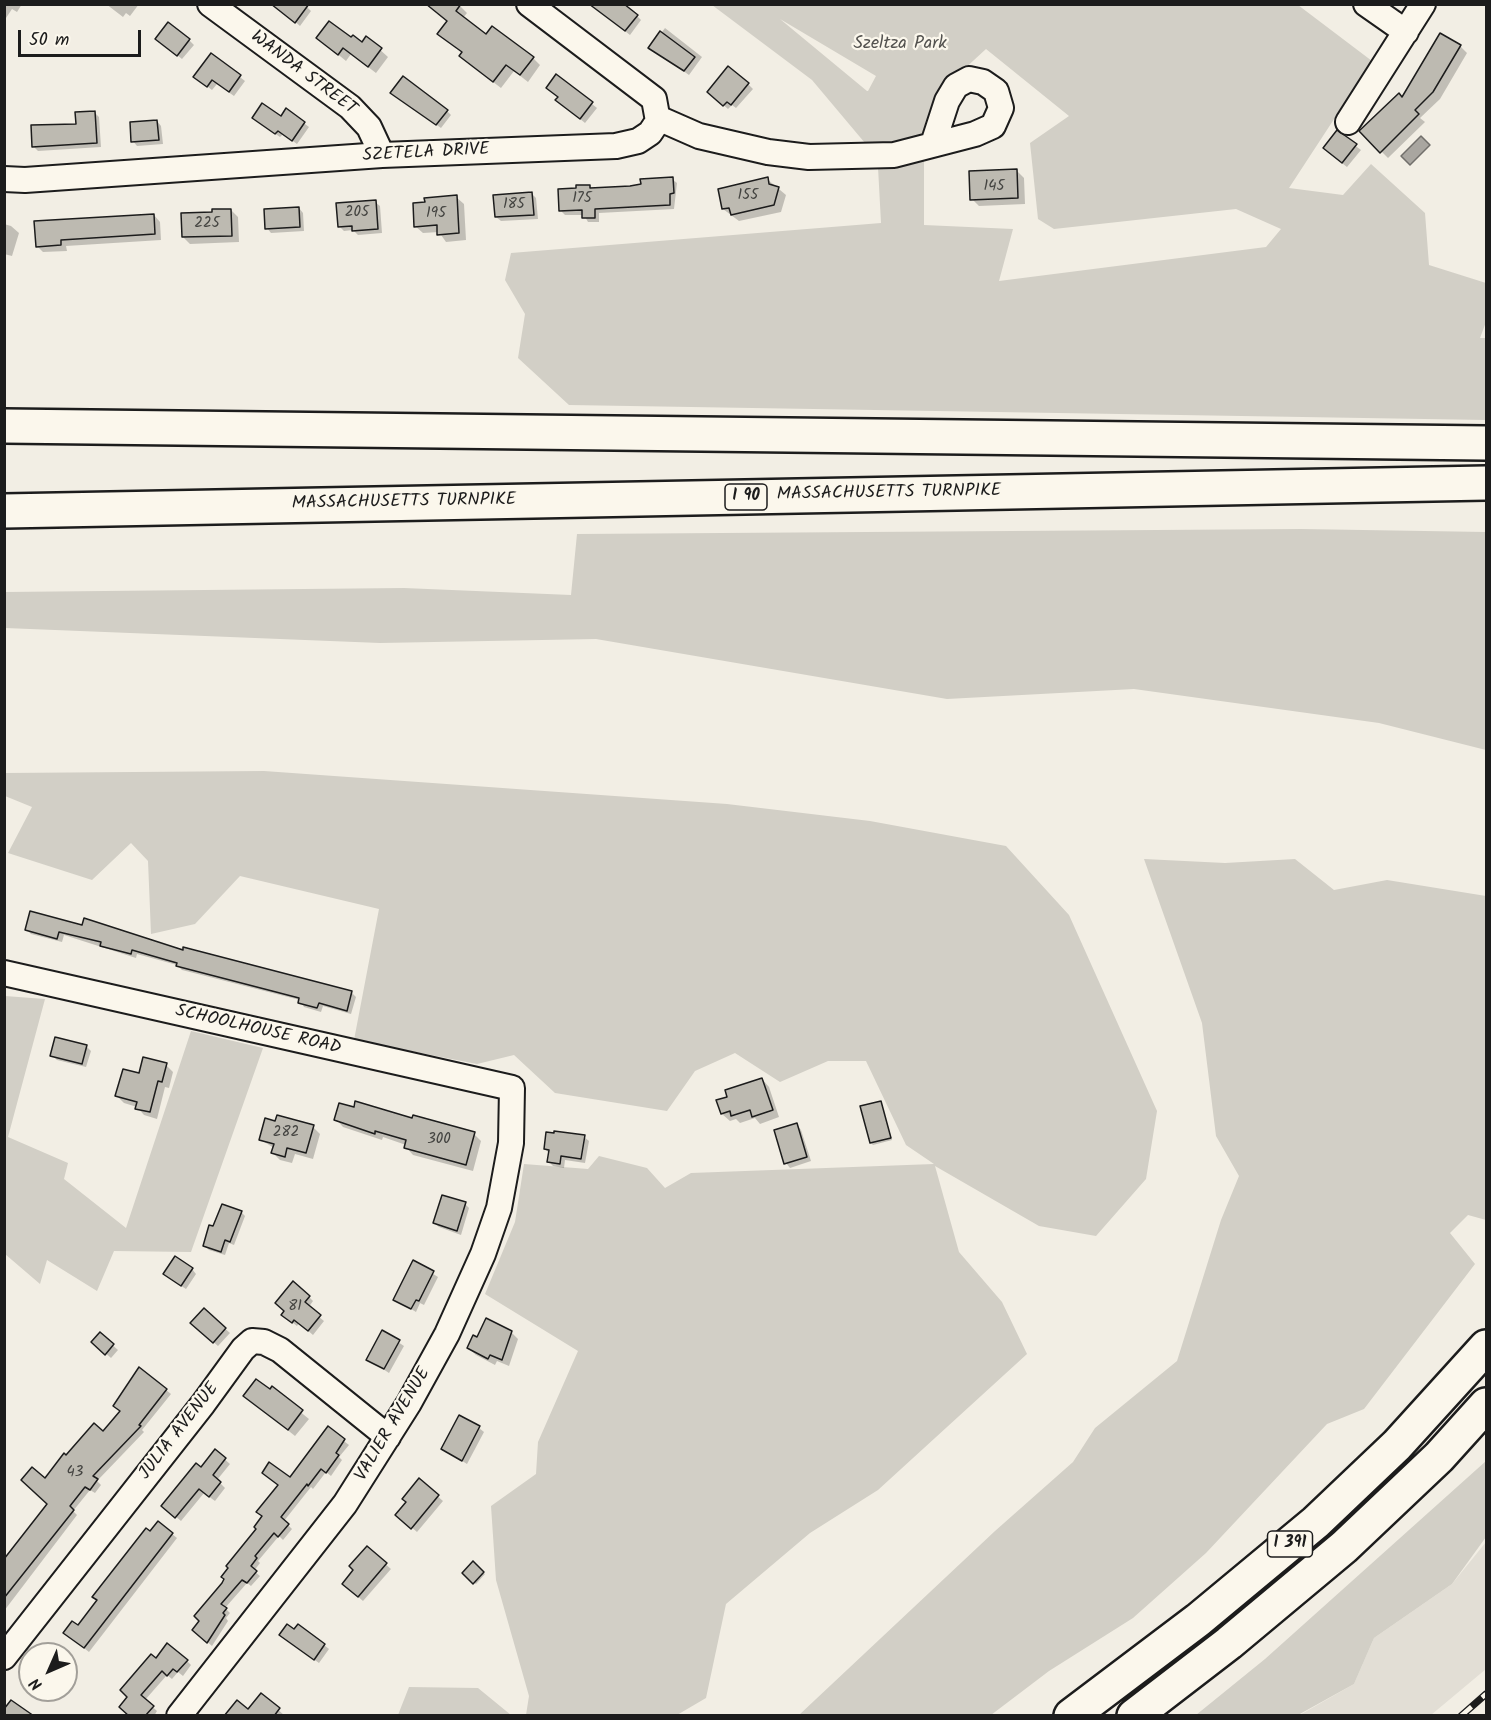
<!DOCTYPE html>
<style>
body{margin:0}
#map{position:relative;width:1491px;height:1720px;overflow:hidden;background:#f2eee4;font-family:Kalam,sans-serif}
canvas{display:block}
.frame{position:absolute;inset:0;border:6px solid #1c1c1c;pointer-events:none}
.north{position:absolute;left:18px;top:1642px;width:60px;height:60px;box-sizing:border-box;background:#fbf7ec;border:2px solid #a29f99;border-radius:50%;rotate:225deg;font-size:16px;font-weight:700;line-height:24px;text-align:center;color:#1c1c1c}
.north::after{content:'';display:block;margin:auto;width:21px;height:27px;background:#1c1c1c;clip-path:polygon(50% 0,100% 100%,50% 72%,0 100%)}
.scale{position:absolute;left:18px;top:30px;width:123px;height:27px;box-sizing:border-box;border:3px solid #1c1c1c;border-top:0;padding-left:8px;font-size:18px;line-height:21px;white-space:nowrap;color:#1c1c1c;-webkit-text-stroke:4px #fbf7ec;paint-order:stroke}
</style>
<div id="map">
<canvas width="1491" height="1720"></canvas>
<div class="frame"></div>
<div class="north">N</div>
<div class="scale">50 m</div>
</div>
<script>
const c = document.querySelector('canvas').getContext('2d');
c.lineJoin = 'round';
function fillPath(path, color) {
  c.fillStyle = color;
  c.fill(path, 'evenodd');
}
function shape(rows) {
  const path = new Path2D();
  for (const r of rows) {
    path.moveTo(r[0], r[1]);
    for (let i = 2; i < r.length; i += 2) path.lineTo(r[i], r[i + 1]);
  }
  return path;
}
function strokePath(path, color, width, dash) {
  c.strokeStyle = color;
  c.lineWidth = width;
  c.lineCap = dash ? 'butt' : 'round';
  c.setLineDash(dash || []);
  c.stroke(path);
}
function write(font, color, halo, rows, align = 'center') {
  c.font = font + ' Kalam,sans-serif';
  c.lineWidth = 4.5;
  c.setLineDash([]);
  c.textBaseline = 'middle';
  c.strokeStyle = halo;
  c.fillStyle = color;
  for (const [text, x, y, turn = 0] of rows) {
    c.save();
    c.translate(x, y);
    c.rotate((+turn || 0) * Math.PI / 180);
    c.textAlign = isNaN(turn) ? turn : align;
    if (halo) c.strokeText(text, 0, 0);
    c.fillText(text, 0, 0);
    c.restore();
  }
}
fillPath(shape([
 [1486,1542,1486,1669,1431,1715,1298,1716,1354,1684,1374,1638,1452,1584]
]), '#e2ded5');
fillPath(shape([
 [712,5,1298,5,1372,61,1289,188,1343,195,1371,164,1425,213,1429,265,1486,283,1486,322,1480,338,1486,338,1486,420,569,405,518,358,525,314,505,280,511,253,881,223,878,167,924,153,924,225,1013,229,999,281,1266,247,1281,229,1236,209,1054,229,1038,219,1030,143,1069,116,986,49,936,95,920,140,870,149,812,80],
 [780,19,876,76,868,91,867,91],
 [1301,529,1486,532,1486,750,1379,723,1134,689,947,699,596,639,380,643,5,628,5,592,404,588,571,595,577,534],
 [264,771,727,804,870,821,1006,846,1069,915,1157,1111,1146,1179,1096,1236,1039,1226,935,1166,959,1252,1002,1302,1027,1354,878,1490,810,1533,726,1604,706,1698,677,1715,526,1715,529,1696,496,1580,491,1506,536,1474,538,1442,578,1351,485,1294,515,1222,524,1164,588,1169,599,1156,647,1168,665,1188,691,1173,934,1164,906,1145,866,1061,828,1061,780,1082,735,1053,695,1071,667,1111,555,1093,514,1055,477,1064,354,1040,379,909,240,876,195,924,151,934,148,861,131,843,92,880,8,853,32,807,5,796,4,773],
 [1144,859,1225,863,1295,859,1334,890,1387,880,1486,896,1486,1220,1468,1215,1450,1233,1475,1264,1364,1409,1327,1424,1206,1553,1133,1618,1049,1671,991,1715,799,1715,995,1531,1073,1462,1095,1428,1177,1361,1221,1220,1239,1176,1216,1136,1202,1023],
 [5,996,45,999,8,1137,68,1163,64,1179,126,1228,191,1031,263,1048,191,1252,114,1251,97,1291,47,1260,40,1284,5,1254],
 [1486,1461,1486,1537,1452,1584,1374,1638,1354,1684,1298,1715,1196,1715,1265,1659],
 [409,1687,478,1688,511,1715,398,1715]
]), '#d2cfc6');
const water = shape([
 [1421,136,1430,145,1410,165,1401,156,1421,136]
]);
fillPath(water, '#a9a6a0');
strokePath(water, '#716f6b', 1.5);
fillPath(shape([
 [4,4,22,4,17,12,12,9,4,21],
 [106,4,139,4,130,16,126,13,123,17],
 [275,4,304,4,311,11,300,26],
 [458,4,467,13,463,18,486,36,533,58,540,65,528,82,514,71,501,88,468,63,463,53,439,34,448,22,428,5],
 [590,4,637,16,641,20,630,35],
 [665,28,702,57,689,75,650,48],
 [318,38,351,39,363,44,367,38,388,57,376,73,351,54,346,61],
 [189,40,194,45,182,59,162,43],
 [1460,46,1467,53,1440,99,1420,118,1425,122,1388,158,1361,131,1403,99],
 [211,55,245,81,234,96,217,84,212,90,195,77],
 [557,76,597,108,585,123,557,100,559,97],
 [748,84,753,89,736,108,732,105,728,109,713,96],
 [397,97,447,111,451,115,441,128],
 [286,110,309,127,297,144,283,134,280,137,258,122,281,118],
 [94,112,99,117,101,147,38,151,34,147,78,125],
 [157,121,161,126,163,144,137,146,133,141],
 [1337,132,1361,150,1347,167,1329,153],
 [1016,170,1024,178,1025,204,979,206,972,199],
 [672,179,677,183,674,209,599,213,599,222,588,222,584,215,565,215,561,211,589,186,593,190,642,185],
 [767,179,786,195,781,212,739,221,723,209],
 [532,194,536,198,538,219,501,221,496,217],
 [456,197,464,204,466,240,446,242,439,232,423,233,415,226],
 [375,202,380,206,382,233,358,235,353,230,344,231,339,226],
 [299,208,303,213,304,231,271,233,267,228],
 [231,210,238,217,239,242,190,244,183,237,182,214],
 [154,215,160,222,161,240,66,246,67,251,43,252,37,246],
 [4,224,11,226,19,233,12,256,4,254],
 [31,913,351,992,356,997,351,1014,323,1006,321,1012,304,1007,300,1000,182,970,177,965,137,954,136,958,64,935,62,942,31,934,27,930],
 [86,1046,91,1051,86,1067,57,1060,52,1055],
 [166,1065,173,1072,169,1088,165,1087,157,1119,144,1115,137,1107,124,1103,117,1096,140,1075],
 [762,1079,769,1087,779,1117,760,1124,755,1118,740,1123,736,1119,730,1121,722,1114,718,1101],
 [881,1102,892,1140,873,1145,871,1143],
 [336,1119,413,1120,474,1134,481,1141,473,1171,413,1155,406,1147,406,1145,383,1137,382,1140,343,1127],
 [797,1125,801,1130,811,1161,790,1168,786,1163],
 [313,1127,320,1134,313,1159,295,1154,292,1163,280,1160,273,1153,274,1148,261,1140],
 [584,1137,589,1141,585,1163,565,1160,564,1168,553,1166,549,1162,550,1154,545,1149],
 [465,1204,469,1208,461,1235,439,1227,434,1223],
 [241,1212,245,1216,234,1245,229,1243,225,1255,209,1250,205,1246,214,1228],
 [414,1262,438,1277,424,1305,420,1303,416,1312,395,1299],
 [192,1269,196,1274,186,1289,169,1278],
 [309,1297,313,1301,308,1308,324,1321,313,1335,299,1323,297,1326,288,1319],
 [204,1310,230,1333,218,1346,192,1323],
 [383,1332,404,1346,389,1373,368,1359],
 [511,1332,518,1339,509,1366,497,1361,495,1365,476,1355,468,1348,477,1339],
 [100,1334,118,1350,111,1358,93,1342],
 [272,1389,309,1419,295,1436,245,1396],
 [166,1390,171,1394,142,1430,144,1432,97,1481,101,1485,95,1493,90,1490,73,1511,77,1515,4,1611,4,1556,9,1556,49,1504,45,1481,66,1457],
 [479,1428,484,1432,467,1464,443,1449],
 [328,1429,349,1445,339,1457,342,1460,331,1476,326,1472,313,1489,311,1487,284,1521,292,1529,283,1540,279,1536,258,1561,260,1563,254,1571,260,1576,251,1586,247,1583,225,1608,230,1613,226,1618,228,1621,212,1646,198,1634,223,1584,291,1479],
 [215,1451,230,1464,217,1480,225,1488,215,1501,204,1493,181,1521,168,1510],
 [419,1480,443,1501,417,1532,402,1519],
 [150,1534,172,1534,177,1538,89,1652,70,1637],
 [367,1548,391,1569,363,1601,348,1588],
 [473,1563,485,1574,476,1584,464,1573],
 [285,1639,324,1645,329,1649,319,1663],
 [156,1660,187,1661,191,1665,183,1676,178,1672,172,1679,167,1675,145,1700,157,1711,154,1716,131,1716,129,1697],
 [66,1669,72,1674,66,1682],
 [262,1695,285,1716,226,1716,248,1712]
]), '#0003');
const building = shape([
 [271,4,309,4,295,23,271,4],
 [426,4,461,4,456,11,486,34,492,26,534,57,520,75,506,65,493,82,459,56,462,52,437,34,447,21,426,4],
 [589,4,624,4,638,15,625,31,589,4],
 [329,21,351,37,353,35,362,42,366,36,382,48,368,67,343,48,338,55,316,38,329,21],
 [168,22,190,39,177,56,155,39,168,22],
 [660,31,695,57,684,71,648,48,660,31],
 [1440,33,1461,45,1433,92,1415,110,1419,114,1380,153,1359,131,1399,93,1402,97,1440,33],
 [211,53,241,75,229,92,212,80,207,87,193,77,211,53],
 [728,66,749,83,731,105,727,102,723,106,707,92,728,66],
 [556,74,593,102,580,119,555,100,558,97,546,88,556,74],
 [403,76,448,110,436,125,390,93,403,76],
 [262,103,281,116,286,108,305,122,292,141,278,131,275,134,252,118,262,103],
 [95,111,97,143,32,147,31,125,76,124,75,112,95,111],
 [157,120,159,140,131,142,130,122,157,120],
 [1337,130,1357,144,1342,163,1323,148,1337,130],
 [1017,169,1018,198,970,200,969,171,1017,169],
 [673,177,674,193,670,194,670,205,595,209,595,218,582,218,582,210,559,211,558,189,576,188,576,185,590,185,590,188,630,186,641,184,640,179,673,177],
 [768,177,769,184,779,187,774,205,731,215,729,208,722,209,718,189,768,177],
 [532,192,534,215,495,217,493,195,532,192],
 [457,195,459,233,437,235,437,225,414,227,413,203,425,202,424,198,457,195],
 [376,200,378,229,352,231,352,226,338,227,336,203,376,200],
 [299,207,300,227,265,229,264,209,299,207],
 [212,209,231,209,232,236,182,237,181,213,212,212,212,209],
 [154,214,155,234,61,240,61,245,36,247,34,221,154,214],
 [30,911,82,925,84,918,183,950,183,947,352,991,347,1011,319,1003,317,1008,298,1003,299,998,176,966,177,963,132,950,131,954,100,946,101,942,59,932,57,939,25,930,30,911],
 [55,1037,87,1045,82,1064,50,1056,55,1037],
 [143,1057,167,1063,162,1082,158,1081,150,1112,135,1109,137,1102,115,1096,123,1069,139,1073,143,1057],
 [762,1078,773,1110,752,1117,750,1110,731,1116,730,1111,721,1114,716,1100,727,1097,725,1090,762,1078],
 [355,1101,412,1118,413,1115,475,1132,466,1165,404,1148,406,1140,375,1131,375,1134,334,1120,339,1103,354,1107,355,1101],
 [881,1101,891,1138,870,1143,860,1106,881,1101],
 [277,1115,314,1125,306,1153,287,1148,285,1157,271,1153,274,1144,259,1140,265,1118,275,1121,277,1115],
 [797,1123,807,1157,784,1164,774,1130,797,1123],
 [554,1131,585,1135,581,1159,561,1156,560,1164,547,1162,549,1150,544,1149,546,1132,554,1133,554,1131],
 [442,1195,466,1202,457,1231,433,1223,442,1195],
 [222,1204,242,1211,230,1242,225,1240,221,1252,203,1246,209,1225,213,1226,222,1204],
 [175,1256,193,1268,181,1286,163,1274,175,1256],
 [413,1260,434,1271,419,1301,416,1300,411,1309,393,1300,413,1260],
 [293,1281,310,1296,305,1302,321,1315,308,1331,294,1320,292,1323,281,1315,284,1311,275,1303,293,1281],
 [204,1308,226,1328,213,1343,190,1323,204,1308],
 [486,1318,512,1331,502,1360,490,1355,488,1359,467,1348,473,1335,477,1337,486,1318],
 [382,1330,400,1340,384,1369,366,1360,382,1330],
 [100,1332,114,1344,105,1355,91,1342,100,1332],
 [139,1367,167,1389,139,1425,141,1426,93,1476,98,1479,90,1490,85,1487,70,1506,74,1510,4,1598,4,1559,47,1504,21,1480,32,1467,45,1478,64,1453,66,1455,94,1423,103,1431,120,1411,113,1406,139,1367],
 [256,1379,270,1389,272,1386,303,1410,288,1430,243,1396,256,1379],
 [459,1415,480,1426,462,1461,441,1449,459,1415],
 [328,1426,345,1439,336,1453,339,1455,326,1473,321,1469,308,1486,307,1484,281,1517,289,1524,278,1537,274,1533,255,1556,257,1558,251,1566,257,1571,247,1583,242,1580,221,1604,227,1608,223,1613,225,1615,207,1643,192,1630,199,1621,194,1616,222,1583,224,1579,221,1577,228,1568,226,1566,256,1529,254,1527,262,1516,256,1512,278,1485,262,1473,269,1462,290,1477,328,1426],
 [215,1449,226,1458,213,1475,221,1482,209,1497,199,1489,175,1518,161,1506,196,1463,201,1467,215,1449],
 [419,1478,439,1495,411,1529,395,1515,406,1502,402,1499,419,1478],
 [158,1521,173,1533,84,1648,63,1633,72,1621,78,1625,97,1600,92,1597,146,1528,150,1531,158,1521],
 [367,1546,387,1563,358,1597,342,1584,353,1570,349,1566,367,1546],
 [473,1561,484,1572,473,1584,462,1573,473,1561],
 [287,1624,294,1629,298,1624,325,1644,314,1660,279,1635,287,1624],
 [167,1643,188,1660,177,1672,173,1669,167,1676,162,1671,141,1695,154,1706,145,1716,129,1716,119,1707,127,1697,120,1690,151,1654,156,1658,167,1643],
 [261,1693,280,1708,274,1716,224,1716,237,1700,248,1709,261,1693],
 [11,1700,34,1716,4,1716,4,1709,11,1700]
]);
fillPath(building, '#bdbab1');
strokePath(building, '#1c1c1c', 1.5);
const minor = shape([
 [210,4,350,107,369,127,382,155],
 [1366,4,1406,32],
 [658,118,699,136,768,152,809,157,894,155,975,134,993,126,1001,108,996,91,983,82,969,79,956,86,947,101,933,144],
 [1348,122,1423,4],
 [4,179,25,180,382,155,616,146,638,141,650,133,658,121,654,99,529,4],
 [4,973,512,1088,511,1143,499,1208,483,1254,447,1334,409,1403,345,1504,179,1716],
 [4,1657,203,1404,243,1349,252,1341,264,1342,280,1350,388,1437]
]);
const highway = shape([
 [4,426,1486,443],
 [4,511,1486,483],
 [1071,1716,1198,1620,1316,1522,1397,1445,1486,1347],
 [1134,1716,1229,1643,1344,1547,1439,1457,1486,1405]
]);
strokePath(minor, '#1c1c1c', 28);
strokePath(highway, '#1c1c1c', 38);
strokePath(minor, '#fbf7ec', 24);
strokePath(highway, '#fbf7ec', 33);
const rail = shape([
 [1461,1716,1486,1694]
]);
strokePath(rail, '#1c1c1c', 7);
strokePath(rail, '#fbf7ec', 4.5, [14]);
write('15px', '#444441', null, [
 ["145",994,187],
 ["155",748,196],
 ["175",582,199],
 ["185",514,205],
 ["205",357,213],
 ["195",436,214],
 ["225",207,224],
 ["282",286,1133],
 ["300",439,1140],
 ["81",295,1307],
 ["43",75,1473]
]);
for (const [x, y, w] of [
 [746,497,42],
 [1290,1544,45]
]) {
  const box = new Path2D();
  box.roundRect(x - w / 2, y - 13, w, 26, 4.5);
  c.fillStyle = '#fbf7ec';
  c.fill(box);
  strokePath(box, '#1c1c1c', 1.5);
}
write('bold 16px', '#1c1c1c', null, [
 ["I 90",746,497],
 ["I 391",1290,1544]
]);
write('18px', '#53524f', '#fbf7ec', [
 ["Szeltza Park",900,45]
]);
write('18px', '#1c1c1c', '#fbf7ec', [
 ["WANDA STREET",303,74,37],
 ["SZETELA DRIVE",426,154,-3],
 ["MASSACHUSETTS TURNPIKE",889,494,-1],
 ["MASSACHUSETTS TURNPIKE",404,503,-1],
 ["SCHOOLHOUSE ROAD",258,1031,13],
 ["VALIER AVENUE",394,1425,-59],
 ["JULIA AVENUE",180,1432,-52]
]);
</script>
